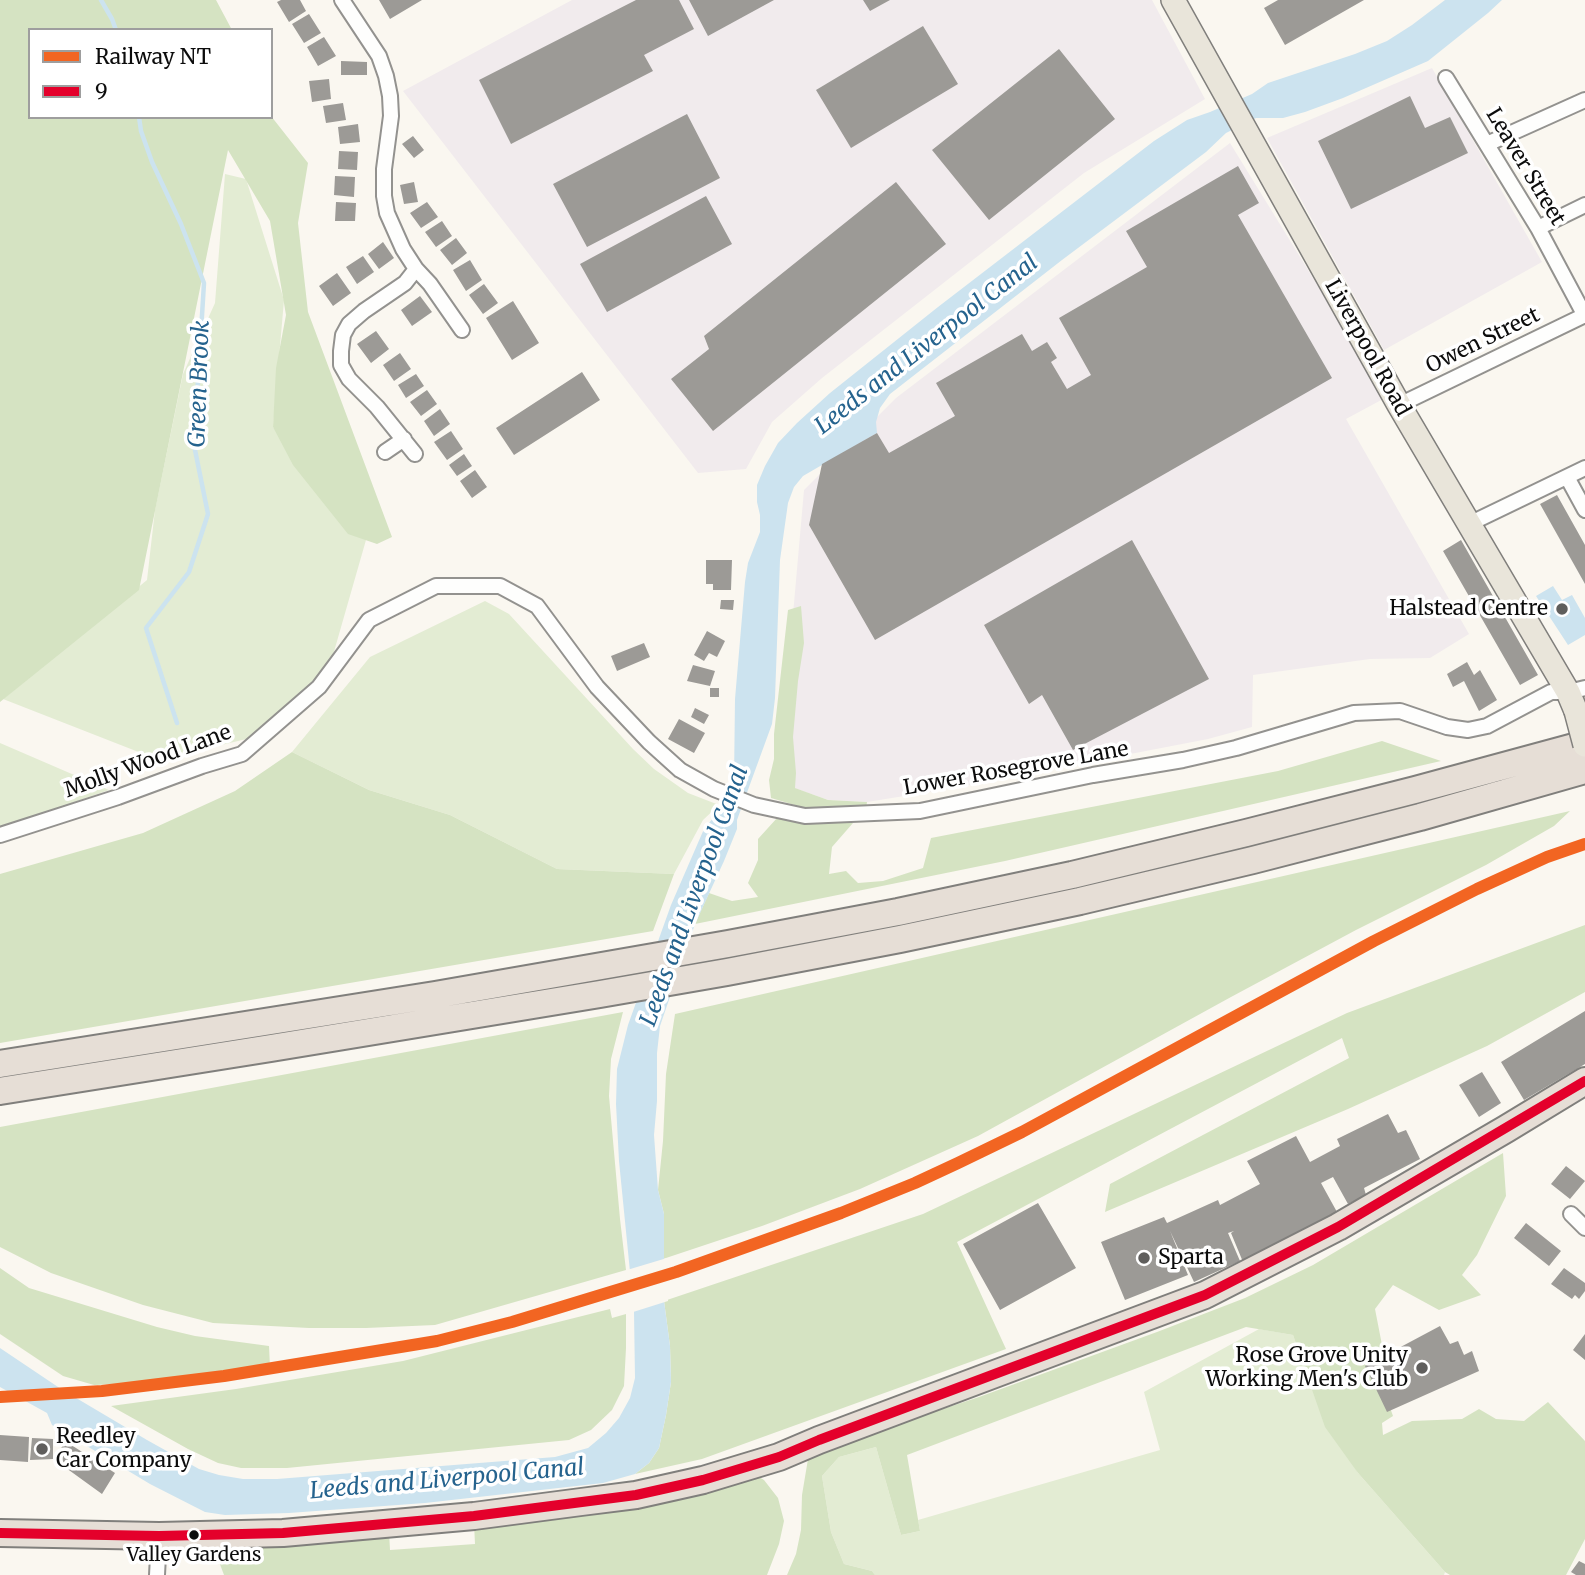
<!DOCTYPE html>
<style>
body{margin:0}
#map{position:relative;width:1585px;height:1575px;overflow:hidden;background:#faf7f0;font-family:Merriweather,serif}
canvas{display:block}
.legend{position:absolute;left:28px;top:28px;width:245px;height:91px;box-sizing:border-box;background:#fff;border:2px solid #9e9e9e;margin:0;padding:9px 12px;list-style:none;font-size:21px;color:#0c0c0c}
.legend li{display:flex;align-items:center;gap:14px;height:35px}
.legend b{width:35px;border:2px solid #9e9e9e}
</style>
<div id="map">
<canvas width="1585" height="1575"></canvas>
<ul class="legend">
<li><b style="height:9px;background:#f26522"></b>Railway NT</li>
<li><b style="height:9px;background:#e4002b"></b>9</li>
</ul>
</div>
<script>
const c = document.querySelector('canvas').getContext('2d');
c.lineJoin = 'round';
function fillPath(path, color) {
  c.fillStyle = color;
  c.fill(path, 'evenodd');
}
function shape(rows) {
  const path = new Path2D();
  for (const r of rows) {
    path.moveTo(r[0], r[1]);
    for (let i = 2; i < r.length; i += 2) path.lineTo(r[i], r[i + 1]);
  }
  return path;
}
function strokePath(path, color, width, dash) {
  c.strokeStyle = color;
  c.lineWidth = width;
  c.lineCap = dash ? 'butt' : 'round';
  c.setLineDash(dash || []);
  c.stroke(path);
}
function write(font, color, halo, rows, align = 'center') {
  c.font = font + ' Merriweather,serif';
  c.lineWidth = 7;
  c.setLineDash([]);
  c.textBaseline = 'middle';
  c.strokeStyle = halo;
  c.fillStyle = color;
  for (const [text, x, y, turn = 0] of rows) {
    c.save();
    c.translate(x, y);
    c.rotate((+turn || 0) * Math.PI / 180);
    c.textAlign = isNaN(turn) ? turn : align;
    if (halo) c.strokeText(text, 0, 0);
    c.fillText(text, 0, 0);
    c.restore();
  }
}
fillPath(shape([
 [572,0,1152,0,1205,99,1084,173,822,378,772,422,746,469,698,473,403,91],
 [1432,68,1542,262,1384,350,1267,138],
 [1230,143,1364,361,1385,398,1346,419,1469,634,1430,658,1370,659,1253,675,1252,727,1208,739,954,788,867,802,828,800,780,783,785,705,804,490,896,398]
]), '#f1ebed');
fillPath(shape([
 [225,174,246,179,284,300,273,427,366,540,327,676,263,735,159,760,3,699,147,580,155,510,183,374,215,303],
 [485,601,509,614,633,749,654,769,688,793,719,805,703,820,674,874,557,869,450,815,369,790,292,752,370,657],
 [0,743,109,790,0,828],
 [1259,1329,1293,1335,1308,1377,1358,1473,1445,1572,1444,1575,875,1575,872,1571,844,1564,831,1532,822,1476,839,1457,876,1447,901,1535,920,1531,918,1520,1160,1450,1144,1392]
]), '#e3ecd3');
fillPath(shape([
 [0,0,216,0,232,30,30,30,30,117,271,117,271,116,308,163,298,223,308,312,392,537,377,544,348,534,293,465,273,427,276,368,286,315,270,221,228,150,139,590,0,702],
 [801,606,804,643,798,681,793,737,796,773,795,788,828,800,867,802,866,809,805,808,771,798,769,780,774,759,774,734,788,610],
 [1382,741,1441,761,1005,861,695,924,709,893,732,901,758,897,748,883,758,860,758,839,777,818,804,822,853,823,832,847,829,874,846,871,858,883,883,881,923,868,931,838,1278,771],
 [292,752,369,790,450,815,557,869,674,874,653,931,0,1043,0,874,143,833,235,791],
 [1570,811,1554,826,1486,865,1356,930,1231,997,978,1136,860,1189,762,1226,663,1259,664,1214,658,1190,663,1141,666,1074,675,1014],
 [1585,925,1585,992,1487,1046,1348,1109,1105,1212,1110,1184,1349,1058,1342,1038,957,1242,1006,1349,702,1459,635,1474,649,1463,659,1448,666,1415,671,1382,670,1346,664,1301,923,1214,1347,1013],
 [623,1012,611,1059,609,1096,620,1219,626,1270,435,1325,366,1328,309,1328,213,1323,143,1305,51,1273,0,1247,0,1127],
 [1503,1153,1506,1196,1477,1255,1462,1275,1481,1295,1439,1310,1393,1285,1375,1309,1382,1345,1390,1360,1377,1371,1393,1416,1382,1423,1383,1435,1412,1421,1462,1419,1479,1409,1496,1419,1524,1421,1548,1402,1585,1441,1585,1539,1566,1575,1450,1575,1445,1572,1358,1473,1325,1427,1293,1335,1246,1327,907,1455,920,1531,901,1535,876,1447,839,1457,822,1476,831,1532,844,1564,872,1571,875,1575,787,1575,796,1554,801,1530,802,1495,808,1459,828,1447,979,1397,1157,1332,1245,1298,1313,1265],
 [0,1268,29,1288,157,1327,195,1336,269,1346,270,1367,165,1382,94,1385,63,1376,0,1334],
 [610,1309,612,1318,626,1314,626,1348,624,1386,612,1410,591,1430,569,1440,287,1468,241,1468,218,1463,188,1449,111,1406,236,1389,403,1361],
 [751,1472,764,1480,778,1498,784,1521,779,1544,767,1575,224,1575,218,1559,232,1543,389,1532,390,1550,475,1544,474,1523]
]), '#d5e3c2');
fillPath(shape([
 [1445,0,1502,0,1488,13,1428,61,1343,98,1305,112,1283,118,1256,118,1226,133,1206,152,1062,260,890,394,880,408,876,422,877,433,803,476,794,487,788,503,780,560,775,698,772,724,737,820,737,829,724,861,695,924,660,1026,657,1053,657,1101,654,1135,658,1190,664,1214,664,1301,670,1346,671,1382,666,1415,659,1448,649,1463,635,1474,603,1483,425,1503,289,1513,225,1515,205,1512,150,1484,52,1425,47,1413,0,1387,0,1348,61,1389,147,1440,199,1469,219,1475,243,1479,277,1479,555,1457,588,1448,606,1433,619,1418,630,1398,635,1378,634,1312,619,1161,616,1104,617,1069,628,1025,671,905,704,829,723,806,734,780,735,699,745,582,748,563,760,532,760,515,757,502,757,485,765,466,778,443,797,423,830,393,938,307,1154,141,1187,120,1210,112,1252,94,1268,83,1355,54,1387,41,1412,25],
 [1553,586,1562,600,1572,595,1585,618,1585,635,1568,645,1536,596]
]), '#cce3ef');
fillPath(shape([
 [667,1258,668,1301,630,1313,627,1270]
]), '#faf7f0');
strokePath(shape([
 [101,0,112,19,116,30],
 [139,117,141,131,152,162,181,224,204,283,194,445,208,514,189,572,146,628,177,723]
]), '#cce3ef', 4.5);
fillPath(shape([
 [281,0,300,0,306,11,289,22,277,2],
 [379,0,422,0,390,19],
 [636,0,679,0,694,29,644,55,653,71,511,144,479,80],
 [689,0,774,0,708,36],
 [863,0,890,0,870,11],
 [1278,0,1364,0,1285,45,1264,8],
 [309,14,321,33,304,43,292,24],
 [923,26,958,84,851,148,816,90],
 [324,37,336,56,318,66,307,47],
 [1059,49,1115,119,989,220,932,150],
 [341,61,367,62,367,75,341,75],
 [329,79,331,99,312,102,309,81],
 [1410,96,1425,128,1450,117,1468,153,1351,209,1318,141],
 [343,103,346,120,326,123,323,106],
 [687,114,720,178,587,247,553,184],
 [358,124,360,142,340,144,338,127],
 [413,136,424,150,414,158,402,144],
 [339,151,358,152,357,170,338,169],
 [1238,166,1259,203,1238,215,1332,378,875,640,809,525,822,464,877,433,889,453,955,416,936,383,1022,334,1032,351,1047,342,1057,358,1051,362,1067,389,1091,375,1059,318,1147,267,1126,231],
 [335,176,355,177,354,197,334,195],
 [414,182,418,202,404,204,400,185],
 [896,182,946,244,713,431,671,379,709,349,704,336],
 [706,196,732,244,607,312,580,264],
 [336,202,356,203,355,221,335,221],
 [427,202,438,217,421,228,410,213],
 [442,221,452,236,436,247,425,232],
 [456,238,467,253,452,265,440,250],
 [383,242,394,258,379,269,368,254],
 [363,256,374,272,357,284,346,267],
 [470,260,482,280,466,291,453,270],
 [337,273,351,293,333,306,319,286],
 [484,284,498,303,483,314,469,295],
 [420,296,432,312,412,326,401,310],
 [513,301,539,343,512,360,486,318],
 [376,331,389,349,371,363,357,344],
 [400,353,411,369,394,381,383,365],
 [582,372,600,400,514,455,496,428],
 [416,374,424,386,406,398,398,385],
 [427,390,437,404,421,416,410,402],
 [440,409,450,424,434,436,424,421],
 [451,431,463,449,447,460,434,442],
 [464,454,472,466,457,476,449,465],
 [475,470,487,487,472,498,460,481],
 [1557,495,1585,545,1585,584,1540,504],
 [1132,540,1209,679,1073,750,1042,695,1029,704,984,625],
 [1461,540,1538,675,1520,685,1443,551],
 [706,560,732,560,731,590,713,590,713,584,706,584],
 [721,600,734,600,733,610,720,609],
 [707,631,725,641,717,657,709,653,704,661,694,655],
 [644,643,650,657,617,671,611,656],
 [1467,662,1474,675,1480,670,1497,700,1479,711,1464,681,1453,687,1447,674],
 [693,665,715,671,710,686,687,681],
 [710,688,719,688,719,697,710,697],
 [695,708,709,715,704,724,691,717],
 [679,719,705,733,694,753,668,739],
 [1585,1011,1585,1064,1524,1100,1501,1062],
 [1482,1072,1501,1103,1479,1117,1459,1085],
 [1388,1114,1398,1133,1406,1130,1420,1159,1364,1188,1366,1195,1348,1204,1333,1177,1321,1183,1337,1212,1243,1262,1231,1233,1234,1231,1228,1233,1240,1261,1194,1282,1170,1231,1188,1275,1125,1300,1101,1242,1164,1217,1167,1223,1218,1200,1220,1205,1260,1184,1247,1161,1296,1136,1310,1162,1340,1146,1337,1139],
 [1566,1166,1585,1181,1570,1199,1551,1184],
 [1038,1203,1076,1268,1000,1310,963,1244],
 [1526,1223,1561,1251,1549,1266,1514,1238],
 [1564,1268,1585,1283,1585,1291,1579,1299,1575,1295,1572,1299,1551,1284],
 [1440,1326,1450,1344,1458,1341,1464,1355,1472,1351,1479,1371,1387,1412,1365,1366],
 [1585,1334,1585,1360,1573,1350],
 [0,1435,29,1437,28,1462,0,1460],
 [32,1438,53,1439,53,1459,30,1460],
 [65,1441,115,1473,102,1494,55,1460],
 [1579,1561,1585,1564,1585,1575,1576,1575,1571,1572]
]), '#9c9a96');
const street = shape([
 [342,0,379,56,386,76,390,96,391,116,384,169,384,196,387,213,403,249,416,269,430,284,462,330],
 [1446,78,1538,228,1585,316],
 [1487,144,1585,100],
 [1538,228,1585,205],
 [1399,405,1585,315],
 [385,452,404,439],
 [415,454,377,407,349,379,341,365,341,351,343,335,349,324,364,311,405,283,416,269],
 [1567,477,1585,510],
 [1469,524,1585,468],
 [0,835,118,797,202,766,242,754,319,687,369,620,436,586,500,586,537,606,597,687,649,742,680,770,714,789,754,805,805,816,920,811,1093,775,1183,760,1236,748,1354,713,1400,711,1447,727,1468,730,1487,726,1551,692,1568,692,1585,688],
 [1571,1214,1585,1228],
 [157,1575,159,1536]
]);
const primary = shape([
 [1173,0,1399,405,1568,692,1576,711]
]);
const highway = shape([
 [0,1064,435,995,728,944,898,912,1072,875,1246,833,1415,790,1585,744],
 [0,1091,271,1048,600,994,727,972,900,939,1080,901,1253,860,1420,817,1585,770],
 [0,1533,159,1536,283,1533,474,1516,581,1502,636,1495,703,1480,779,1457,819,1440,1205,1295,1338,1227,1506,1129,1585,1081]
]);
strokePath(street, '#93928f', 18);
strokePath(primary, '#807f7c', 26);
strokePath(highway, '#807f7c', 30);
strokePath(street, '#fefefd', 14);
strokePath(primary, '#e9e5da', 23);
strokePath(highway, '#e6ded6', 26);
const primaryBridge = shape([
 [1576,711,1585,745]
]);
strokePath(primaryBridge, '#807f7c', 26, []);
strokePath(primaryBridge, '#e9e5da', 23);
strokePath(shape([
 [0,1533,159,1536,283,1533,474,1516,636,1495,703,1480,779,1457,819,1440,1205,1295,1338,1227,1585,1081]
]), '#e4002b', 10);
strokePath(shape([
 [0,1397,102,1391,224,1376,437,1341,512,1322,676,1272,841,1213,915,1183,958,1163,1022,1132,1374,941,1477,889,1547,857,1585,844]
]), '#f26522', 12);
for (const [x, y, r, color] of [
 [1562,609,7,"#5f5e5c"],
 [1144,1258,7,"#5f5e5c"],
 [1422,1368,7,"#5f5e5c"],
 [42,1449,7,"#5f5e5c"],
 [194,1535,6,"#0c0c0c"]
]) {
  const dot = new Path2D();
  dot.arc(x, y, r, 0, 2 * Math.PI);
  c.fillStyle = color;
  c.fill(dot);
  strokePath(dot, '#fff', 2.5);
}
write('19px', '#0c0c0c', '#fff', [
 ["Valley Gardens",194,1556]
]);
write('21px', '#0c0c0c', '#fff', [
 ["Leaver Street",1525,167,59],
 ["Owen Street",1483,341,-26],
 ["Liverpool Road",1367,348,61],
 ["Molly Wood Lane",148,762,-20],
 ["Lower Rosegrove Lane",1016,769,-10]
]);
write('21px', '#0c0c0c', '#fff', [
 ["Halstead Centre",1548,609],
 ["Sparta",1158,1258,"left"],
 ["Rose Grove Unity",1408,1356],
 ["Working Men's Club",1408,1380],
 ["Reedley",56,1437,"left"],
 ["Car Company",56,1461,"left"]
], 'right');
write('italic 23px', '#25638e', '#fff', [
 ["Leeds and Liverpool Canal",927,345,-38],
 ["Green Brook",200,384,-88],
 ["Leeds and Liverpool Canal",695,896,-70],
 ["Leeds and Liverpool Canal",447,1480,-5]
]);
</script>
